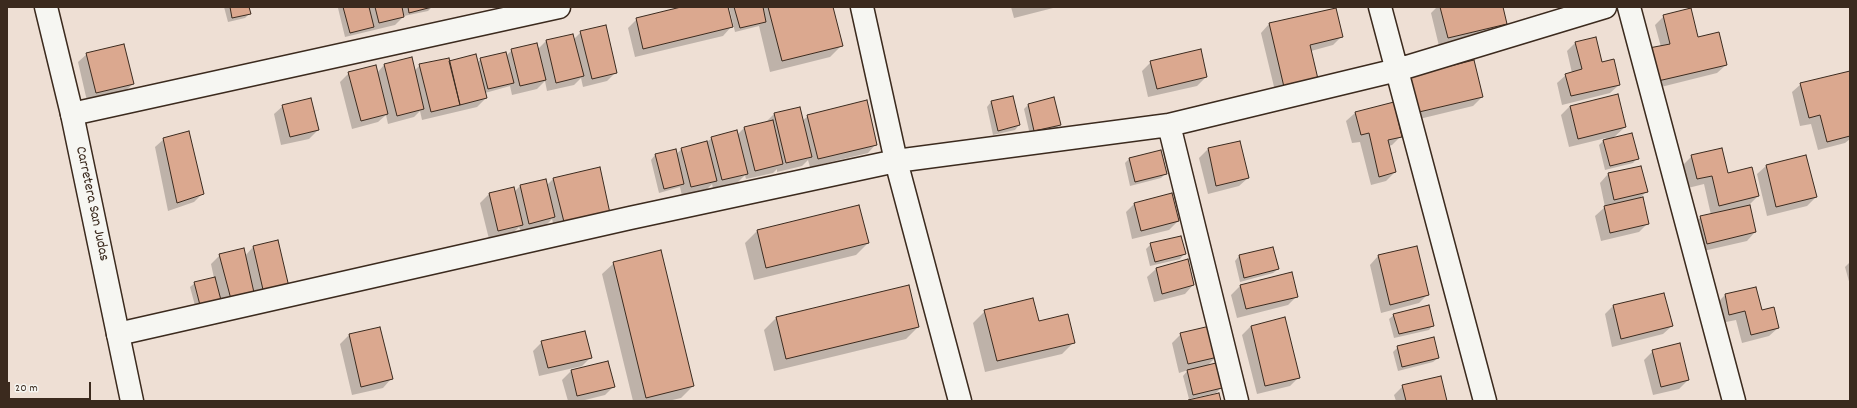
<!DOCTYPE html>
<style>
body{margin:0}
#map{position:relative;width:1857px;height:408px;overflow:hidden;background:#eedfd4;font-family:Dekko,sans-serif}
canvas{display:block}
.frame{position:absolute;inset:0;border:8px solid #3b2a1e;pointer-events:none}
.scale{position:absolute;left:8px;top:382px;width:83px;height:18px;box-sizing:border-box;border:2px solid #3b2a1e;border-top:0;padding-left:5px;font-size:12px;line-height:14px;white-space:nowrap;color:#3b2a1e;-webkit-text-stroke:3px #f6f6f2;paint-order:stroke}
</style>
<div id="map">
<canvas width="1857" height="408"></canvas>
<div class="frame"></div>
<div class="scale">20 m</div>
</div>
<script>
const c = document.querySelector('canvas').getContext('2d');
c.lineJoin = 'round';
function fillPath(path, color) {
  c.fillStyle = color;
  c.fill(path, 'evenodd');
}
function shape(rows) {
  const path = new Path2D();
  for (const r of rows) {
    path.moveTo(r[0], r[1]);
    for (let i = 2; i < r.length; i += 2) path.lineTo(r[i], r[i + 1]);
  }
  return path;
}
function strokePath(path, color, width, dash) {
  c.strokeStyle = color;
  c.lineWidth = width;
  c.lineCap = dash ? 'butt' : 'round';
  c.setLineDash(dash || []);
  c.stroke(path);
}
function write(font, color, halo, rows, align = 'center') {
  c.font = font + ' Dekko,sans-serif';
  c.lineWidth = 3;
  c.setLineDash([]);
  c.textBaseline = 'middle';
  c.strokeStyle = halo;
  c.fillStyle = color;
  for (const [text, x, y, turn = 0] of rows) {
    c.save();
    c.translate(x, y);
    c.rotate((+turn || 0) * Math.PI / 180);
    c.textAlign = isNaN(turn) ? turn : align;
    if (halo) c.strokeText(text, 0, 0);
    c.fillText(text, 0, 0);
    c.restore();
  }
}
fillPath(shape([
 [224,7,248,7,250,13,245,18,228,22],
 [340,7,432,7,428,11,404,16,395,25,345,37,338,8],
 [686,7,727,7,731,27,723,36,635,57,628,28,637,19],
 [729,7,832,7,841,46,830,57,770,72,759,26,735,32],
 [1011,7,1057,7,1014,18],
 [1437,7,1502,7,1506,23,1497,32,1439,46,1431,13],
 [1664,16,1697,38,1726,65,1717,73,1649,90,1661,47,1655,25],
 [1269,24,1342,36,1333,45,1311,51,1317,78,1276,95,1261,33],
 [581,32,616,72,607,81,583,87,581,78,574,85,547,91,545,81,537,89,512,95,510,86,485,93,486,98,477,107,422,120,420,111,414,117,388,124,386,115,378,122,352,129,340,82,349,73,377,73,384,65,414,71,420,65,449,62,477,63,481,59,506,56,512,50,538,49,546,41,573,35,574,39],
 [1575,43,1602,63,1619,85,1610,93,1562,105,1557,83,1566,75,1572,73,1567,51],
 [87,54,133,84,124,92,87,101,78,62],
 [1151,62,1206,77,1197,86,1148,97,1142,71],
 [1850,72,1850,139,1845,143,1818,150,1811,124,1800,126,1792,92,1801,84],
 [1411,77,1482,97,1473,106,1411,121,1402,85],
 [1013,97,1019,125,1015,130,993,135,987,107,991,102],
 [1054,98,1060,124,1056,129,1030,135,1024,109,1028,105],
 [1393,103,1401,136,1392,145,1389,146,1395,172,1386,181,1371,185,1360,142,1352,143,1346,121,1355,113],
 [283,106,318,130,309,139,281,145,274,114],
 [1570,106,1625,127,1613,138,1637,158,1633,163,1605,170,1599,145,1606,138,1569,147,1561,115],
 [799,108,802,121,808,116,876,144,868,153,810,167,808,160,802,166,777,172,777,169,773,173,746,179,745,175,738,182,713,188,712,184,707,189,682,196,680,187,659,193,651,160,655,155,676,154,682,149,707,142,712,138,737,135,744,128,765,123,774,114],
 [164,139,203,193,194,202,168,211,155,147],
 [1239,142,1248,178,1239,186,1208,194,1199,158,1208,149],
 [1692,156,1727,174,1758,196,1749,205,1755,232,1747,241,1699,252,1692,226,1701,217,1711,215,1704,184,1688,188,1683,165],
 [1805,156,1816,197,1807,206,1767,216,1757,174,1766,166],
 [1129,159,1166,173,1161,178,1130,186,1125,163],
 [600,168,556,234,552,219,545,226,521,232,519,227,513,233,489,239,480,203,489,194,513,188,514,192,520,186,546,186,553,179],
 [1608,174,1647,191,1639,199,1648,223,1639,232,1601,241,1595,216,1605,207,1600,183],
 [1135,203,1178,221,1169,230,1132,239,1126,212],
 [859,206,868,243,856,255,754,280,745,243,757,231],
 [1151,244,1184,254,1180,259,1150,266,1146,249],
 [253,247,288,287,197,313,190,287,195,283,214,278,211,264,220,255,245,256],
 [1273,248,1278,269,1273,273,1240,282,1235,261,1239,256],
 [1378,256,1428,294,1419,303,1381,313,1370,265],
 [1850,262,1850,285,1845,267],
 [614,263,693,386,681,398,668,401,633,401,602,274],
 [1156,269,1193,285,1185,294,1154,302,1147,277],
 [1291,274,1297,296,1288,305,1237,318,1231,295,1240,286],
 [908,286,918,327,906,339,774,371,764,330,776,318],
 [1756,288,1761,311,1778,328,1769,336,1742,343,1736,320,1721,323,1716,304,1725,295],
 [1613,306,1672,326,1663,334,1612,347,1605,314],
 [985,311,1038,322,1074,342,1062,354,985,372,973,323],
 [1394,315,1433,325,1429,330,1394,338,1389,319],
 [1251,326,1299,377,1290,386,1257,394,1242,335],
 [379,328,391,379,383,388,352,395,340,344,349,335],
 [1181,334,1217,356,1207,366,1221,388,1216,393,1189,399,1183,376,1188,370,1179,373,1172,343],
 [542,342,591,357,582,366,539,376,533,351],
 [1398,347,1438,358,1433,362,1398,371,1393,352],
 [1653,351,1688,380,1679,389,1653,395,1644,360],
 [608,362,614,386,605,395,581,401,568,401,562,380,571,371],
 [1403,386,1446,401,1396,401,1394,395]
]), '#0003');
const building = shape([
 [230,7,249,7,251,14,232,18,230,7],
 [343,7,369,7,374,27,350,33,343,7],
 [375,7,402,7,404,17,379,23,375,7],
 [408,7,432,7,409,13,408,7],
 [681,7,728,7,733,27,643,49,636,18,681,7],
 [734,7,763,7,766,22,740,28,734,7],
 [768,7,833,7,843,46,782,61,768,7],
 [1440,7,1503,7,1507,24,1448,38,1440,7],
 [1336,8,1343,37,1310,45,1318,79,1284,87,1269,23,1336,8],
 [1691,8,1698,37,1719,32,1727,65,1658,81,1649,48,1670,44,1663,15,1691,8],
 [606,25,617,73,592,79,580,31,606,25],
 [573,34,584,76,556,83,546,40,573,34],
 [1596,37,1602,62,1614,59,1620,85,1571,96,1565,74,1582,69,1575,42,1596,37],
 [537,43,546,80,520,86,511,49,537,43],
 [124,44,134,84,96,93,86,53,124,44],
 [1201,49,1207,77,1157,89,1150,61,1201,49],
 [506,52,514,83,488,89,480,58,506,52],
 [476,54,487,98,460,105,449,61,476,54],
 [412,57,424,109,397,116,384,64,412,57],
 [449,58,460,105,431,112,419,64,449,58],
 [1474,60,1483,97,1419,112,1410,76,1474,60],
 [376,65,388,114,361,121,348,72,376,65],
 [1850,71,1850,136,1827,142,1820,115,1809,118,1800,83,1850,71],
 [1618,94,1626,127,1578,139,1570,106,1618,94],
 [1013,96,1020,125,998,131,991,101,1013,96],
 [1054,97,1061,125,1034,131,1028,104,1054,97],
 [311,98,319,130,290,137,282,105,311,98],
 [867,100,877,145,818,159,807,115,867,100],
 [1394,102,1402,137,1388,140,1396,172,1379,177,1369,133,1361,135,1355,112,1394,102],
 [800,107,812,157,786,163,774,113,800,107],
 [773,120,783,164,755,171,744,127,773,120],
 [737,130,748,174,722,180,711,137,737,130],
 [189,131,204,194,177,203,163,138,189,131],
 [1632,133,1639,159,1610,166,1603,140,1632,133],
 [707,141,717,181,691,187,681,148,707,141],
 [1240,141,1249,178,1216,186,1208,148,1240,141],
 [1722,148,1728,173,1752,167,1759,196,1719,206,1712,176,1697,179,1691,155,1722,148],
 [676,149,684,184,664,189,655,154,676,149],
 [1161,150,1167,174,1135,182,1129,158,1161,150],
 [1806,155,1817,197,1776,207,1766,165,1806,155],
 [1641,166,1648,192,1614,200,1608,173,1641,166],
 [600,167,611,218,565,226,553,178,600,167],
 [546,179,555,217,529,224,520,185,546,179],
 [514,187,523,225,498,231,489,193,514,187],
 [1172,193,1179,221,1141,231,1134,203,1172,193],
 [1643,197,1649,224,1610,233,1604,206,1643,197],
 [859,205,869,243,766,268,757,230,859,205],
 [1750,205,1756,232,1707,244,1700,216,1750,205],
 [1181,236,1186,254,1155,262,1150,243,1181,236],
 [278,240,289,287,264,294,253,246,278,240],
 [1417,246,1429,295,1390,305,1378,255,1417,246],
 [1273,247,1279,269,1244,278,1239,255,1273,247],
 [244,248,255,297,232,303,219,254,244,248],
 [661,250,694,386,646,398,613,262,661,250],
 [1188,259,1194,285,1162,294,1156,268,1188,259],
 [1292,272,1298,297,1246,309,1240,285,1292,272],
 [215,277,222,304,201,309,194,282,215,277],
 [909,285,919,327,786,359,776,317,909,285],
 [1756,287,1762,310,1774,307,1779,328,1751,335,1745,311,1729,315,1725,294,1756,287],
 [1664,293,1673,326,1621,339,1613,305,1664,293],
 [1033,298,1039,321,1068,314,1075,343,997,361,984,310,1033,298],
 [1429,305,1434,326,1399,334,1393,314,1429,305],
 [1285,317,1300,378,1265,386,1251,326,1285,317],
 [1210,326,1218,357,1188,364,1180,333,1210,326],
 [380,327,393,379,361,387,349,334,380,327],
 [585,331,592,358,548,368,541,341,585,331],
 [1434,337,1439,358,1402,367,1397,346,1434,337],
 [1680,343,1689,380,1661,387,1652,350,1680,343],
 [608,361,615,387,577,396,571,370,608,361],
 [1216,363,1222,388,1193,395,1187,370,1216,363],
 [1441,376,1447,401,1406,401,1402,385,1441,376],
 [1219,393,1221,401,1188,401,1188,400,1219,393]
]);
fillPath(building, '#dba88f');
strokePath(building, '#3b2a1e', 1);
const minor = shape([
 [862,7,896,161,960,401],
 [1380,7,1485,401],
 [1629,7,1734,401],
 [72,114,559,7],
 [1169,125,1237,401],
 [118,334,630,218,896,161,1169,125,1397,70,1605,7]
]);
const tertiary = shape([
 [46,7,72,114,132,401]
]);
strokePath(minor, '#3b2a1e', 25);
strokePath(tertiary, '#3b2a1e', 25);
strokePath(minor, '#f6f6f2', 22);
strokePath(tertiary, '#f6f6f2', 22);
write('15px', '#3b2a1e', '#f6f6f2', [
 ["Carretera San Judas",91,204,78]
]);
</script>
